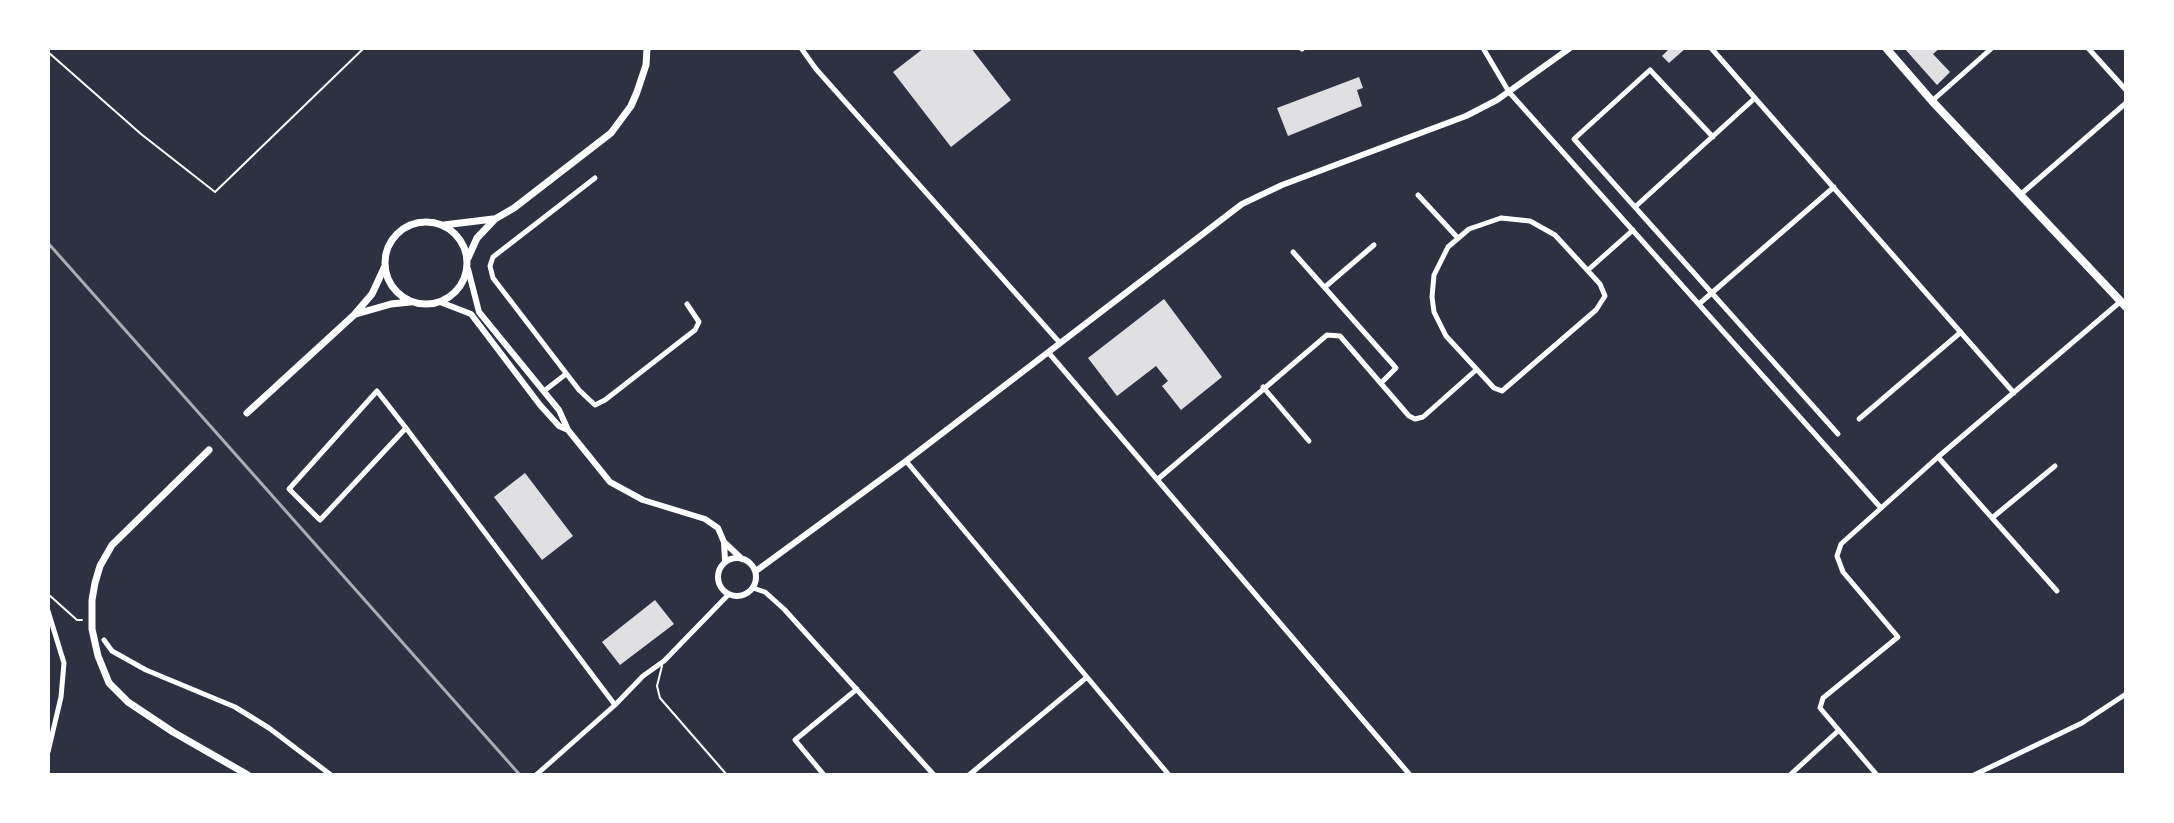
<!DOCTYPE html>
<style>
body{margin:0}
#map{position:relative;width:2174px;height:823px;overflow:hidden;background:#2d3142;font-family:Raleway,sans-serif}
canvas{display:block}
.frame{position:absolute;inset:0;border:50px solid #fff;pointer-events:none}
</style>
<div id="map">
<canvas width="2174" height="823"></canvas>
<div class="frame"></div>
</div>
<script>
const c = document.querySelector('canvas').getContext('2d');
c.lineJoin = 'round';
function fillPath(path, color) {
  c.fillStyle = color;
  c.fill(path, 'evenodd');
}
function shape(rows) {
  const path = new Path2D();
  for (const r of rows) {
    if (r.length === 3) {
      path.moveTo(r[0] + r[2], r[1]);
      path.arc(r[0], r[1], r[2], 0, 2 * Math.PI);
      continue;
    }
    path.moveTo(r[0], r[1]);
    for (let i = 2; i < r.length; i += 2) path.lineTo(r[i], r[i + 1]);
  }
  return path;
}
function strokePath(path, color, width, dash) {
  c.strokeStyle = color;
  c.lineWidth = width;
  c.lineCap = dash ? 'butt' : 'round';
  c.setLineDash(dash || []);
  c.stroke(path);
}
fillPath(shape([
 [924,48,971,48,1011,100,951,147,893,72],
 [1670,48,1686,48,1669,63,1662,56],
 [1904,48,1940,48,1933,54,1950,72,1937,85],
 [1359,77,1363,88,1357,90,1362,106,1288,136,1277,108],
 [1164,299,1222,377,1181,410,1162,386,1168,381,1156,366,1117,396,1088,358],
 [525,473,573,536,542,560,494,497],
 [655,600,674,624,620,665,602,642]
]), '#e0e0e3');
strokePath(shape([
 [48,52,141,134,215,192,364,48],
 [48,594,77,620,82,620]
]), '#fff', 2);
strokePath(shape([
 [662,666,657,686,660,698,727,775]
]), '#fff', 2);
strokePath(shape([
 [801,48,816,69,1060,343],
 [1483,48,1509,92,1881,508],
 [1711,48,2014,393],
 [2088,48,2126,90],
 [1302,49,1302,48],
 [1932,101,1992,48],
 [1713,137,1650,70,1574,139,1838,434],
 [595,178,493,257,490,266,493,278,579,390,595,405,605,400,695,330,699,322,687,304],
 [1418,195,1457,237],
 [2020,195,2126,103],
 [1635,207,1755,98],
 [1501,218,1530,221,1555,235,1600,284,1605,296,1596,310,1502,391,1494,388,1446,336,1434,312,1432,297,1434,275,1448,247,1469,229,1501,218],
 [1293,252,1396,368,1381,383],
 [1588,270,1633,230],
 [1325,287,1374,245],
 [1699,304,1834,187],
 [1048,352,1410,775],
 [1263,387,1309,441],
 [544,391,566,374],
 [1859,419,1961,332],
 [406,428,320,520,289,489,377,391,406,428,615,705],
 [1938,457,2057,591],
 [906,461,1169,775],
 [1158,479,1327,335,1340,336,1409,416,1415,419,1423,417,1476,370],
 [1992,518,2055,466],
 [753,588,765,592,784,609,934,775],
 [48,611,64,663,61,697,48,752],
 [104,640,112,651,146,670,235,707,269,728,331,775],
 [536,775,615,705,643,676,664,661,729,594],
 [824,775,795,740,857,689],
 [969,775,1086,678],
 [1790,775,1838,731],
 [1877,775,1820,708,1823,698,1898,637,1843,572,1837,556,1841,544,1938,457,2120,302],
 [1974,775,2082,723,2126,694]
]), '#fff', 5);
strokePath(shape([
 [468,269,479,312,559,410,568,430,610,482,643,500,705,519,718,528,724,542,725,561],
 [440,302,471,314,540,405,559,426,568,430],
 [724,542,742,559],
 [737,577,19],
 [756,571,906,461,1242,204,1282,185,1466,116,1497,100,1570,48]
]), '#fff', 6);
strokePath(shape([
 [426,263,41],
 [444,225,493,219],
 [468,258,477,238,495,219,514,208,611,133,631,106,637,92,646,65,647,48],
 [356,314,391,304,410,302],
 [247,413,354,315,372,294,385,266],
 [209,450,112,545,100,566,95,583,92,600,92,629,98,656,109,683,128,702,173,732,248,775]
]), '#fff', 7);
strokePath(shape([
 [1886,48,1932,101,2126,307]
]), '#fff', 8);
strokePath(shape([
 [48,243,520,775]
]), '#abadb3', 3);
</script>
